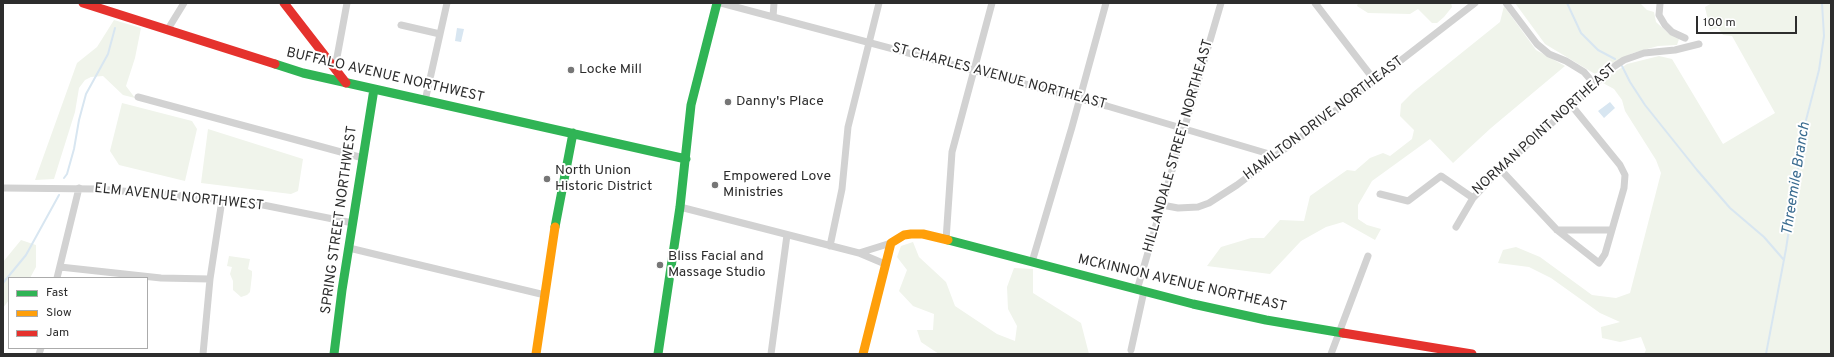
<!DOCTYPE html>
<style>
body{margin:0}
#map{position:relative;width:1834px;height:357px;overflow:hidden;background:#fff;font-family:Overpass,sans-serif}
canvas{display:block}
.frame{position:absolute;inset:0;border:4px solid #2d2d2d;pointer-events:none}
.legend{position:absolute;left:8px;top:277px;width:140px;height:72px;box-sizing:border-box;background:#fff;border:1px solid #ababab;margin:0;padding:5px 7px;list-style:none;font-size:12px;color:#2d2d2d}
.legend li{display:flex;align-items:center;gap:8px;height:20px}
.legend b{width:20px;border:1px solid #ababab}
.scale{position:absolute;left:1696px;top:16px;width:101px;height:18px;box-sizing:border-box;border:2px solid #2d2d2d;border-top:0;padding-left:5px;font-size:12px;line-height:14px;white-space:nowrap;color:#2d2d2d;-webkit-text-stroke:3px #fff;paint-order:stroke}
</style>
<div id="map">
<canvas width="1834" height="357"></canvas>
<div class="frame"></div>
<ul class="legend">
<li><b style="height:5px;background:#30b455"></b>Fast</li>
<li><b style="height:5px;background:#ff9f0a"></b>Slow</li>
<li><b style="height:5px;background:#e5322d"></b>Jam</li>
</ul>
<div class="scale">100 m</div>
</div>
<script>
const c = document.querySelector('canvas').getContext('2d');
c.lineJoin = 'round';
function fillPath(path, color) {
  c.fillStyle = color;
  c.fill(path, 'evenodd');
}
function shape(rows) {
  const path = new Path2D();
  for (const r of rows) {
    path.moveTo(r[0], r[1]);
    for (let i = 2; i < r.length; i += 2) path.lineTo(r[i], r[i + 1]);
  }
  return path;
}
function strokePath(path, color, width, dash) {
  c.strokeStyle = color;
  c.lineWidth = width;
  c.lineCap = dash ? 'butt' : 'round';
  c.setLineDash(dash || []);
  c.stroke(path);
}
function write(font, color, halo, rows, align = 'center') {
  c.font = font + ' Overpass,sans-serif';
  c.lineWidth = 4;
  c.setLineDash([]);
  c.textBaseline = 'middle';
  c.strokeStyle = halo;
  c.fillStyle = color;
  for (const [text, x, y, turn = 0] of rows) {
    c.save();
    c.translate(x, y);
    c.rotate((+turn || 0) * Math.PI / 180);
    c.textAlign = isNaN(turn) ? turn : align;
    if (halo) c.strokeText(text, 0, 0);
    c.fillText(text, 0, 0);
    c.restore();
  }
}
fillPath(shape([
 [1358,3,1451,3,1452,7,1444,17,1437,23,1432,23,1418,9,1410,14,1368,13,1357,6],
 [1515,3,1640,3,1647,10,1654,12,1656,22,1668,33,1679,39,1677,45,1658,46,1633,53,1612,63,1595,74,1545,44],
 [1712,3,1831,3,1831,354,1644,354,1646,350,1641,337,1620,342,1602,338,1601,327,1620,322,1600,313,1551,278,1529,267,1498,263,1503,250,1516,247,1540,257,1592,295,1616,298,1630,293,1661,173,1656,160,1625,111,1622,100,1614,89,1603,83,1609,76,1627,64,1659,56,1672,59,1723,144,1775,113,1732,36,1723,35,1718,28,1710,30,1705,7],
 [1504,6,1536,50,1565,66,1491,128,1453,163,1430,139,1372,181,1358,205,1358,219,1367,225,1381,229,1375,240,1343,222,1326,227,1301,241,1270,274,1207,266,1221,247,1251,238,1264,238,1280,220,1304,221,1310,196,1347,170,1355,171,1370,158,1383,153,1390,156,1412,139,1414,130,1400,116,1401,104,1413,92,1500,22],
 [114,20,141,28,135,58,126,86,135,98,123,95,103,76,91,77,85,80,79,88,75,112,54,179,35,180,77,63,97,47],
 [122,103,192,121,197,129,185,181,119,165,110,151],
 [208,129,303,159,298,191,291,194,201,183],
 [21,240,36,245,36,267,30,278,9,278,9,300,3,308,3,262],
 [913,242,919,257,946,282,955,306,997,334,1015,341,1017,326,1008,309,1007,287,1014,268,1033,269,1033,293,1081,323,1089,354,939,354,921,342,917,330,933,330,934,314,913,306,899,291,907,270,897,257,901,246],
 [229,256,250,259,248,269,252,271,252,275,250,292,247,295,241,297,233,290,233,281,230,274,232,267,227,266]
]), '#f0f4eb');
fillPath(shape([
 [457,28,464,29,461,42,455,41],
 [1610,102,1615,108,1604,118,1598,111]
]), '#d8e6f1');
strokePath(shape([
 [1567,3,1581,33,1598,50,1615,59],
 [1622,66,1630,82,1645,105,1697,170,1730,208,1764,237,1784,260],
 [64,178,67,174,74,149,79,120,86,94,108,54,115,28],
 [3,283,26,255,59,195],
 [1766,354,1786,249,1805,124,1819,70,1824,36,1822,3]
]), '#d8e6f1', 2);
strokePath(shape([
 [721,3,1107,106,1276,156],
 [1315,3,1375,81],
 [1506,3,1537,44,1549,54,1566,61,1584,72,1595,85],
 [1660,4,1659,15,1665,25,1672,32,1685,38],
 [773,17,774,3],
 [401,25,440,34],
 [168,29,184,3],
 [335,68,347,3],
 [138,97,363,158],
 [425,101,447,3],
 [1500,169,1557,230,1599,263,1605,254,1624,188,1625,175,1620,165,1572,106],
 [3,188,97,189,196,197,263,205,353,223],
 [1380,194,1408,201,1441,176,1473,198,1500,169,1595,85,1607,71,1624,60,1644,53,1675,50,1699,44],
 [1162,205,1178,208,1198,207,1209,203,1237,185,1347,102,1475,3],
 [680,207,859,253,885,264],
 [1456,227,1473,198],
 [1557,230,1611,230],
 [946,240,952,152,992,3],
 [830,246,842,189,848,127,879,3],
 [349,248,545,295],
 [859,253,891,243],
 [1032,262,1072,127,1106,3],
 [60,267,161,278,210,279],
 [57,278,79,188],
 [1137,290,1221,3],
 [1131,350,1144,291],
 [39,354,41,348],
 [203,354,210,279,222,200],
 [771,354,787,235],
 [1331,354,1368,256]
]), '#d2d2d2', 7);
strokePath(shape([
 [275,64,303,73,686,159],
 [555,227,573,133],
 [948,240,1193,304,1266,320,1343,333],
 [334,354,342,290,374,89],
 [658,354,680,207,691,105,717,3]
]), '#30b455', 9);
strokePath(shape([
 [536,354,555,227],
 [863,354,891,243,904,235,911,234,923,234,948,240]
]), '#ff9f0a', 9);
strokePath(shape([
 [83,3,275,64],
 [284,3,346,83],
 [1343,333,1472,354]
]), '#e5322d', 9);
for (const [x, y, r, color] of [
 [571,70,4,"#767676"],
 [728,102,4,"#767676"],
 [547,179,4,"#767676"],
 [715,185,4,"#767676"],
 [660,265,4,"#767676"]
]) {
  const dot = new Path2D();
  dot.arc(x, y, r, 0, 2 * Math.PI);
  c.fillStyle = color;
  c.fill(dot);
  strokePath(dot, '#fff', 1.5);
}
write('14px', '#2d2d2d', '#fff', [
 ["Locke Mill",579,70],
 ["Danny's Place",736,102],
 ["North Union",555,171],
 ["Historic District",555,187],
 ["Empowered Love",723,177],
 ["Ministries",723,193],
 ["Bliss Facial and",668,257],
 ["Massage Studio",668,273]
], 'left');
write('14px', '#2d2d2d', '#fff', [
 ["BUFFALO AVENUE NORTHWEST",385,76,13],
 ["ST CHARLES AVENUE NORTHEAST",999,77,15],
 ["HAMILTON DRIVE NORTHEAST",1324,119,-37],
 ["NORMAN POINT NORTHEAST",1545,130,-42],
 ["HILLANDALE STREET NORTHEAST",1179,146,-74],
 ["ELM AVENUE NORTHWEST",179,198,6],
 ["SPRING STREET NORTHWEST",340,220,-82],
 ["MCKINNON AVENUE NORTHEAST",1182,284,13]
]);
write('italic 15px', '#3b6c90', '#fff', [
 ["Threemile Branch",1797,179,-81]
]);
</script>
